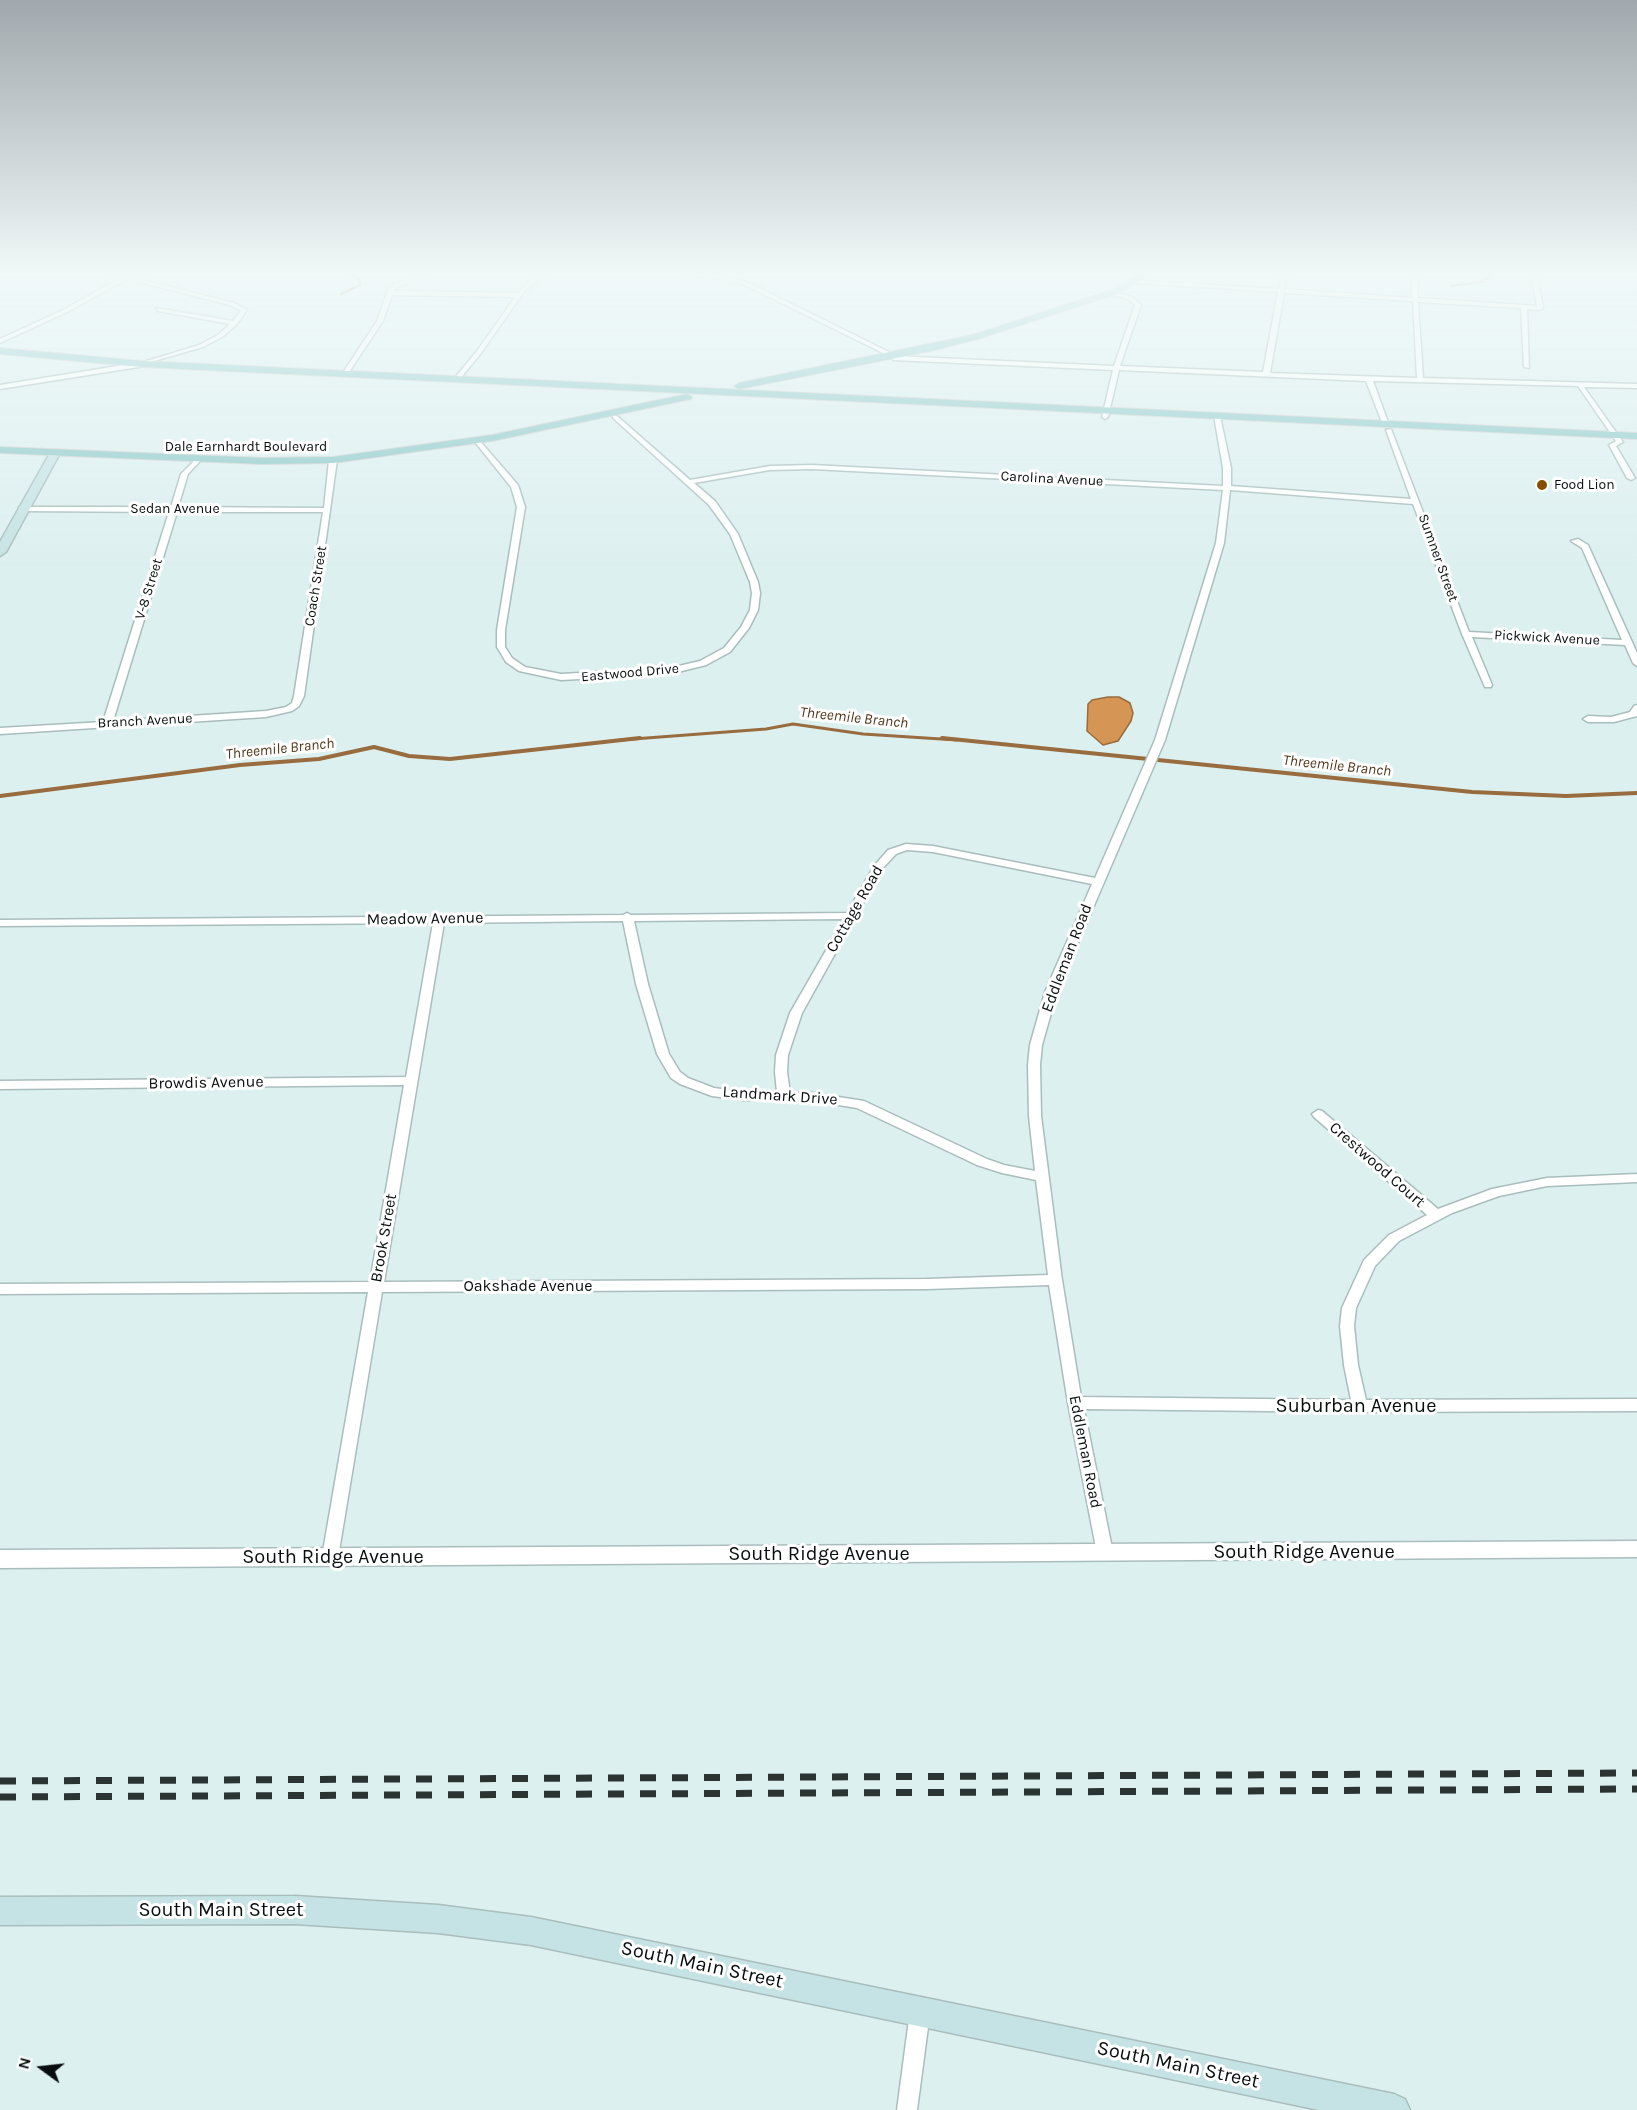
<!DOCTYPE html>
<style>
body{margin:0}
#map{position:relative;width:1637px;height:2110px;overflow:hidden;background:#ddf0f0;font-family:Karla,sans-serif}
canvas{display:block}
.north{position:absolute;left:12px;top:2038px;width:60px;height:60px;-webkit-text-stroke:4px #fff;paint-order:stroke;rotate:285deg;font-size:16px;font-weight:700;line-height:24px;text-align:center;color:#080e0e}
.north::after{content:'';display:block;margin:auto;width:21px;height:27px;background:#080e0e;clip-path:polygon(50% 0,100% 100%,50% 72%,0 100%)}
</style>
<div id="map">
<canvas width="1637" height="2110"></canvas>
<div class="north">N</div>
</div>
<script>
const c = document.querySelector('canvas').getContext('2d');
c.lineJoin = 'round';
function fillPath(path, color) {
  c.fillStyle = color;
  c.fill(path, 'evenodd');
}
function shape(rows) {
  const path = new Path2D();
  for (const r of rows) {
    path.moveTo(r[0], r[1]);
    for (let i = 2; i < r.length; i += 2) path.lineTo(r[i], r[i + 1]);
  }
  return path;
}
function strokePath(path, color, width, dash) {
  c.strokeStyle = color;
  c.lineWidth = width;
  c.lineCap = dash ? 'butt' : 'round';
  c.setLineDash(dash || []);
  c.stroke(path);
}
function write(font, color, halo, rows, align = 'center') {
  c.font = font + ' Karla,sans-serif';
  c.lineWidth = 6;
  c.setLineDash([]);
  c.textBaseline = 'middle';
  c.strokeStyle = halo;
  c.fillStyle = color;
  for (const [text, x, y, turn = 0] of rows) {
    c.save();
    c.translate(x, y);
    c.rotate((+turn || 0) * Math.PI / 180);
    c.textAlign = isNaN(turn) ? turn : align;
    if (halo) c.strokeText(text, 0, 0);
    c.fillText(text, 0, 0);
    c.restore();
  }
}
const water = shape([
 [1108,697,1119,697,1130,703,1133,713,1131,721,1118,741,1103,745,1087,731,1088,704,1092,700,1108,697]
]);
fillPath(water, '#d59554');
strokePath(water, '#986c3f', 1.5);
strokePath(shape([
 [1452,286,1481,282,1492,274],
 [341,294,360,285,359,280,351,274]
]), '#986c3f', 2);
strokePath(shape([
 [620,740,766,729,793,724,863,734,957,740]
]), '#986c3f', 3);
strokePath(shape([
 [942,738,1472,792,1566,796,1637,793],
 [0,796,240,765,319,759,374,747,409,756,450,759,640,738]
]), '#986c3f', 4);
const minor = shape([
 [112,274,132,274,131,277,234,303,247,310,237,324,222,337,203,347,140,365,140,363,199,345,218,335,230,324,158,311,156,308,233,321,241,311,230,305,127,279,67,312,0,343,0,339,63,310,122,277,112,274],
 [416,274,424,274,394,289,393,291,518,293,530,280,542,274,550,274,534,282,524,292,481,353,459,380,454,379,477,351,515,297,392,295,383,321,347,375,343,375,342,374,377,321,389,287,416,274],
 [684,274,722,275,749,283,893,354,893,356,1114,366,1135,305,1128,299,1110,294,1112,291,1132,297,1141,305,1120,366,1263,372,1278,292,1136,283,1134,280,1279,289,1281,274,1287,274,1284,289,1412,298,1411,274,1417,274,1418,298,1537,306,1531,274,1537,274,1543,308,1540,310,1527,309,1529,368,1524,367,1521,308,1418,302,1423,378,1637,384,1637,388,1584,387,1623,442,1616,446,1635,478,1631,480,1627,478,1609,445,1616,441,1578,386,1373,381,1389,425,1386,427,1383,425,1366,381,1119,370,1108,417,1105,419,1102,417,1113,370,893,360,891,357,745,285,722,279,684,274],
 [1284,293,1413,301,1417,378,1270,373,1284,293],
 [1217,414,1220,416,1231,468,1231,486,1411,499,1386,430,1391,429,1469,632,1622,640,1582,548,1571,541,1578,539,1588,545,1637,653,1637,666,1633,663,1625,645,1472,637,1492,685,1491,687,1485,687,1462,634,1413,504,1230,490,1224,543,1165,740,1057,992,1042,1045,1040,1065,1041,1116,1062,1280,1081,1397,1351,1400,1344,1365,1340,1326,1342,1308,1364,1260,1389,1235,1427,1215,1314,1117,1312,1114,1318,1110,1322,1111,1438,1209,1492,1189,1547,1178,1637,1174,1637,1182,1547,1186,1499,1196,1452,1213,1399,1241,1375,1266,1356,1308,1354,1326,1358,1365,1366,1400,1637,1399,1637,1411,1360,1412,1084,1409,1113,1553,1111,1558,1105,1560,1099,1558,1097,1553,1068,1403,1049,1285,927,1289,382,1292,338,1557,336,1562,330,1564,324,1562,322,1557,368,1292,0,1294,0,1284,370,1282,404,1085,0,1089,0,1081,406,1077,433,923,0,926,0,920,623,915,627,913,631,915,847,913,874,866,888,850,906,844,933,846,1095,878,1155,740,1216,543,1223,490,812,469,770,470,694,483,715,501,738,534,758,582,760,593,758,610,749,628,730,652,706,665,670,674,561,680,519,671,506,662,497,647,497,630,517,507,511,487,475,442,475,440,479,440,518,485,525,507,505,630,505,647,512,658,525,667,561,674,670,668,700,661,724,648,741,627,750,610,752,593,750,582,730,534,709,505,613,418,613,416,617,416,690,480,770,466,812,465,1223,486,1223,468,1214,416,1217,414],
 [907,850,933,852,1092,884,1045,992,1030,1045,1028,1065,1029,1116,1035,1171,1004,1165,987,1159,864,1101,813,1093,790,1093,787,1072,788,1055,802,1013,882,869,896,854,907,850],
 [844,919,790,1013,776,1055,775,1072,777,1092,744,1092,714,1088,688,1078,680,1072,669,1054,648,984,634,921,844,919],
 [623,921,636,984,657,1054,671,1078,680,1084,712,1096,744,1100,813,1101,857,1108,977,1165,1002,1173,1036,1180,1048,1275,927,1279,384,1282,444,923,623,921],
 [198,457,202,459,188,474,178,507,324,508,329,460,333,458,337,460,304,696,299,706,292,711,266,717,0,734,0,728,103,722,169,512,22,511,19,511,19,507,171,507,181,474,198,457],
 [177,512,323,512,294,696,292,703,286,707,266,711,113,721,177,512],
 [1637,705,1637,716,1614,722,1588,722,1583,719,1588,716,1611,717,1630,712,1634,706,1637,705],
 [920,2002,927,2005,930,2012,917,2110,897,2110,910,2012,913,2005,920,2002]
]);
const tertiary = shape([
 [142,362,145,362,145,366,0,389,0,385,142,362],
 [1637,1541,1637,1557,0,1568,0,1550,1637,1541]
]);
const secondary = shape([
 [55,450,60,453,6,552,0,556,0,542,50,453,55,450],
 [295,1896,438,1905,531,1917,1394,2094,1405,2099,1410,2110,1319,2110,531,1945,438,1933,295,1924,0,1925,0,1897,295,1896]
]);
const primary = shape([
 [1138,274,1149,274,1120,293,978,339,931,351,739,389,734,386,739,383,972,335,1114,289,1138,274],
 [0,348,142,361,1637,433,1637,439,142,367,0,354,0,348],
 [687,394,692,397,691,399,492,441,333,463,262,464,0,453,0,447,262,458,333,457,492,435,687,394]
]);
strokePath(minor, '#aabdbd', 3);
strokePath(tertiary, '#aabdbd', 3);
strokePath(secondary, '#aabdbd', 3);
strokePath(primary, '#cecfcf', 2);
fillPath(minor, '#fff');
fillPath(tertiary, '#fff');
fillPath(secondary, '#c5e3e4');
fillPath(primary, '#8bc8c8');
strokePath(shape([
 [0,1781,1637,1773],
 [0,1797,1637,1789]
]), '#2b3333', 7, [16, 16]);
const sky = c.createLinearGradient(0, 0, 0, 570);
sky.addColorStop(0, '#a0a8ad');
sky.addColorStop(0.48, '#f0f8f8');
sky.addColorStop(1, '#f0f8f800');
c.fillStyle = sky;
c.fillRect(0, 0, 1637, 570);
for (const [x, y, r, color] of [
 [1542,485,6,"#864e00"]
]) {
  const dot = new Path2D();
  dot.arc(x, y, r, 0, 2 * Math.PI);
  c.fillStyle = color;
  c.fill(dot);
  strokePath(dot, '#fff', 2);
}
write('14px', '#080e0e', '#fff', [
 ["Dale Earnhardt Boulevard",246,447],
 ["Carolina Avenue",1052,479,3],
 ["Sedan Avenue",175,509],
 ["Sumner Street",1438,558,70],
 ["Coach Street",316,586,-81],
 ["V-8 Street",149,589,-73],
 ["Pickwick Avenue",1547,638,3],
 ["Eastwood Drive",630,673,-5],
 ["Branch Avenue",145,721,-3]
]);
write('14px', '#080e0e', '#fff', [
 ["Food Lion",1554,485]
], 'left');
write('italic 15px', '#503519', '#fff', [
 ["Threemile Branch",854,718,6],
 ["Threemile Branch",280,749,-6],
 ["Threemile Branch",1337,766,6]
]);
write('16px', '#080e0e', '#fff', [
 ["Cottage Road",855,909,-60],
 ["Meadow Avenue",425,919,-1],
 ["Eddleman Road",1067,958,-69],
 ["Browdis Avenue",206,1083,-1],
 ["Landmark Drive",780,1096,4],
 ["Crestwood Court",1377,1165,41],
 ["Brook Street",384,1238,-80],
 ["Oakshade Avenue",528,1286],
 ["Eddleman Road",1085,1452,79]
]);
write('20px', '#080e0e', '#fff', [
 ["Suburban Avenue",1356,1406],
 ["South Ridge Avenue",1304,1552],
 ["South Ridge Avenue",819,1554],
 ["South Ridge Avenue",333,1557],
 ["South Main Street",221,1910],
 ["South Main Street",702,1965,12],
 ["South Main Street",1178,2065,12]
]);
</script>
